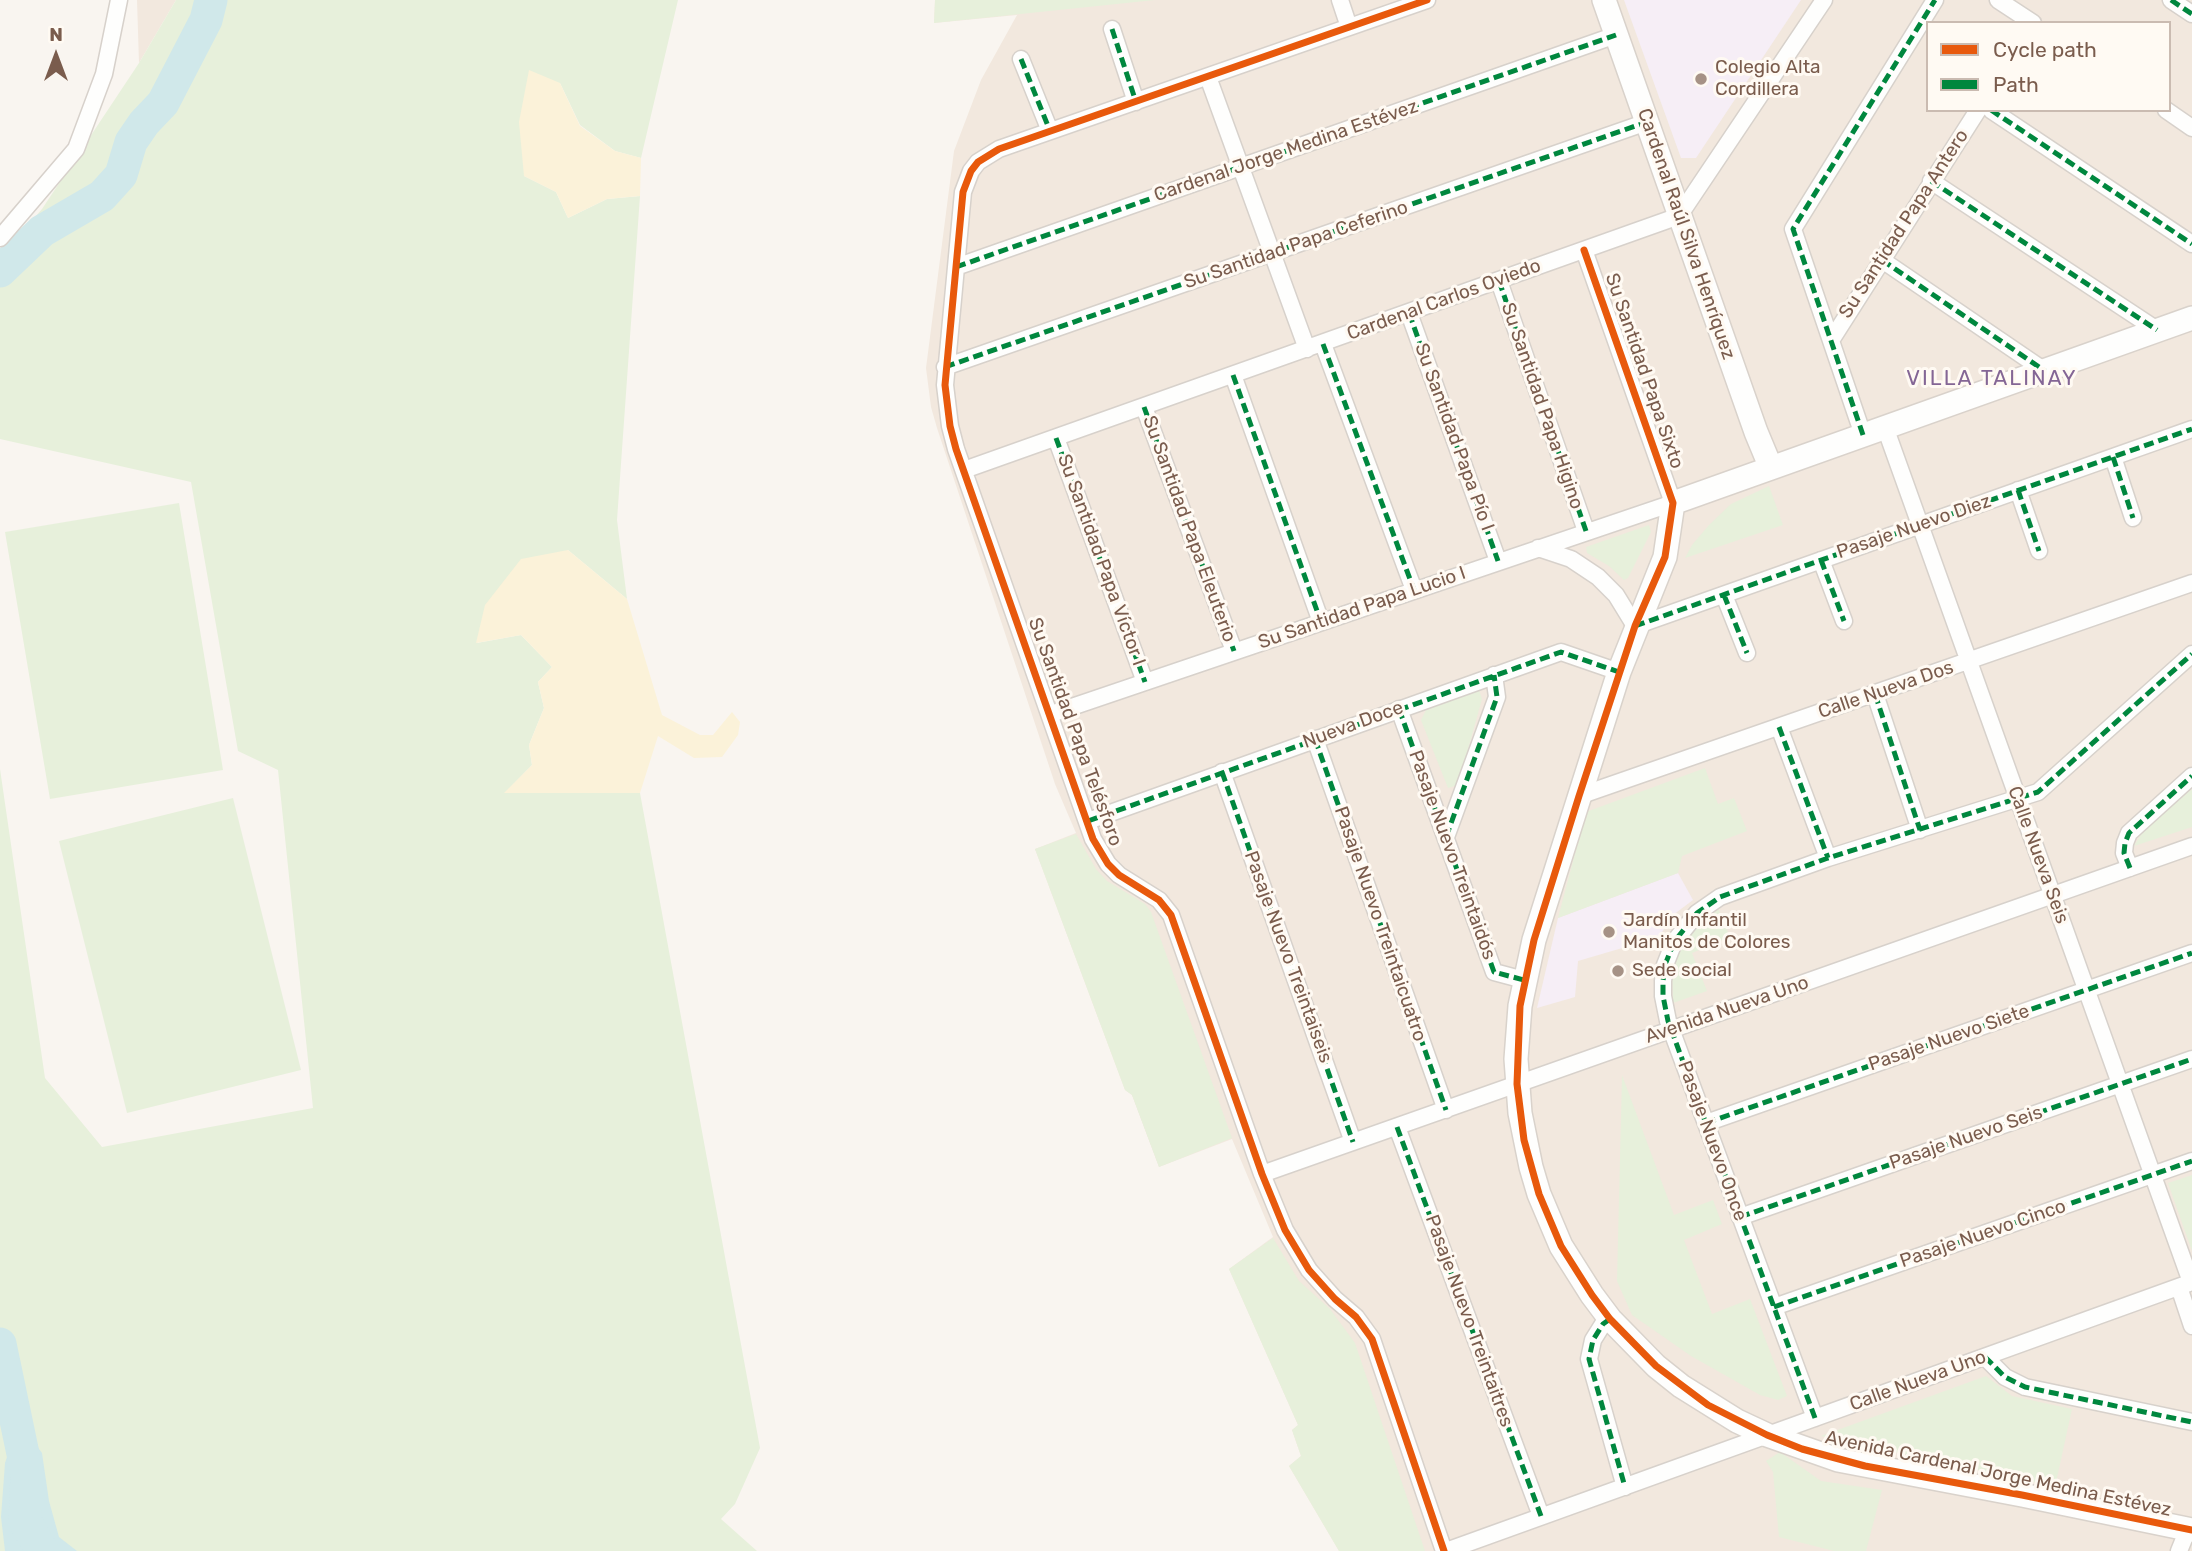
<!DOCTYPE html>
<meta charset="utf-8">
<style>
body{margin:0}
#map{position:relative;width:2192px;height:1551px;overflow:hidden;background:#f9f5f0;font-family:Rubik,sans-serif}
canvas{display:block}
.legend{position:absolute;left:1926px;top:21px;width:245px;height:91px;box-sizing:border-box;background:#fffaf3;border:2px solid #cabbb1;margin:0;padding:9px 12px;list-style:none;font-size:21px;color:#7a5c4d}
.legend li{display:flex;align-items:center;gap:14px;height:35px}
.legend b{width:35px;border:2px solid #cabbb1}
.north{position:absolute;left:21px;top:21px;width:70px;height:70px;-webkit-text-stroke:5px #fffaf3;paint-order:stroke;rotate:0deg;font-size:19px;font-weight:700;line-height:28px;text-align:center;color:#7a5c4d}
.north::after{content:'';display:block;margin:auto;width:24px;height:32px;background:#7a5c4d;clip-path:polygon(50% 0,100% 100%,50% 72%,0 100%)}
</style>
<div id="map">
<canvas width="2192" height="1551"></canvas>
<ul class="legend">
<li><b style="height:9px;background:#e8590c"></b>Cycle path</li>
<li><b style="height:9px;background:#00873e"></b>Path</li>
</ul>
<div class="north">N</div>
</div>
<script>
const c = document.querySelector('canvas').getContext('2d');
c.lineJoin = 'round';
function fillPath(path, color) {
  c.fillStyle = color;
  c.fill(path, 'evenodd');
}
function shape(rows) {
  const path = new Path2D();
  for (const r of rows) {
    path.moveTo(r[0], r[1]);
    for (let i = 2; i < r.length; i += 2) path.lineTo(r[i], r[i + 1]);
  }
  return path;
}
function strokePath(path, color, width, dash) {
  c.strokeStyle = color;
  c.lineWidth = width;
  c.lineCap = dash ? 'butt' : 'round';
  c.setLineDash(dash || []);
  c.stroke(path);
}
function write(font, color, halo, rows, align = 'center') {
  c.font = font + ' Rubik,sans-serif';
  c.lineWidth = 6;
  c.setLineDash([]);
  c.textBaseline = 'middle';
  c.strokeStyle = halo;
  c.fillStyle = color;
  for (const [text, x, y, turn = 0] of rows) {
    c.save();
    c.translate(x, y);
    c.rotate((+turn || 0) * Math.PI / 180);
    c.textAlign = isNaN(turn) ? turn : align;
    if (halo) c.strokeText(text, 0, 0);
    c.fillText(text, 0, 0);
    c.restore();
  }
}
fillPath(shape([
 [137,0,176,0,139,63],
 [935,0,2192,0,2192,1551,1339,1551,1289,1466,1301,1456,1292,1430,1298,1425,1229,1269,1273,1237,1232,1139,1159,1167,1132,1095,1125,1090,1035,849,1076,833,1055,784,937,428,931,407,926,368,954,151,981,80,1017,15,934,23],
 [1928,23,2169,23,2169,110,1928,110]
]), '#f2e8de');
fillPath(shape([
 [1624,0,1801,0,1696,158,1681,158],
 [1678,873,1693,900,1673,915,1650,951,1629,946,1578,961,1575,997,1537,1008,1558,918]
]), '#f6eef6');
fillPath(shape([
 [176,0,678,0,641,158,615,151,580,125,560,83,524,176,556,192,568,218,607,199,640,196,617,520,627,599,568,550,477,643,521,635,552,667,538,682,544,708,529,745,532,765,505,793,640,793,760,1448,735,1504,721,1519,757,1551,0,1551,0,769,45,1078,102,1147,313,1108,278,770,238,751,191,482,0,439,0,257,42,209,139,63],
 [935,0,1155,0,934,23],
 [1769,486,1783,525,1685,558,1692,545,1709,525,1731,504],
 [179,503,223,770,50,799,5,532],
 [1649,525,1651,532,1628,578,1624,580,1609,566,1587,553,1586,547],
 [1479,690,1482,699,1458,785,1448,788,1421,720,1426,710],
 [1705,768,1718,804,1734,798,1747,831,1682,856,1678,873,1558,918,1586,812],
 [2192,789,2192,827,2134,846,2143,831],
 [233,798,301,1070,127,1113,59,841],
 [1076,834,1096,869,1107,881,1145,904,1151,912,1232,1138,1159,1167,1132,1095,1125,1090,1035,849],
 [1718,908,1730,937,1692,953,1707,991,1673,1003,1672,973,1677,952,1684,939,1700,920],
 [1622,1075,1674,1215,1713,1200,1722,1224,1684,1240,1712,1314,1750,1299,1787,1396,1778,1400,1760,1395,1691,1356,1632,1315,1617,1281],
 [2192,1175,2192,1251,2168,1183],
 [1273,1238,1299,1281,1330,1309,1355,1343,1425,1551,1339,1551,1289,1466,1301,1456,1292,1430,1298,1425,1229,1269],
 [1986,1376,2012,1396,2072,1409,2055,1487,1821,1436],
 [1780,1452,1821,1481,1882,1490,1866,1551,1834,1551,1779,1537,1773,1472,1766,1461]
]), '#e7f0db');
fillPath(shape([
 [529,70,560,83,580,126,615,151,641,158,640,196,607,199,568,218,556,192,524,176,519,122],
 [568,550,627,599,662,715,700,735,713,735,732,712,740,722,738,735,722,757,694,758,658,736,640,793,504,793,532,765,529,745,544,708,538,682,552,667,521,635,476,643,485,605,521,559]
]), '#fbf2d9');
fillPath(shape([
 [20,1437,30,1437,42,1453,49,1501,59,1537,77,1551,5,1551,1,1517,5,1463,13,1439]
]), '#d0e8ea');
strokePath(shape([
 [0,271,42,231,102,196,121,175,131,142,144,123,163,103,206,20,211,0],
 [0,1344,27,1473,25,1521,42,1551]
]), '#d0e8ea', 33);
const street = shape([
 [1340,0,1349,27],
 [1427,0,999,149,978,162,971,171,963,192,945,385,950,426,956,449,1093,839,1108,864,1119,875,1159,900,1171,915,1262,1174,1285,1230,1309,1270,1335,1299,1356,1317,1372,1339,1444,1551],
 [1998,0,2033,23],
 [2171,0,2192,14],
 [1112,29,1136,102],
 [1021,59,1050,131],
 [1208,77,1307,349],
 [1991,110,2192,244],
 [2166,110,2192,128],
 [1931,181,2157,330],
 [0,238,76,149,104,74,119,0],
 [1882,260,2045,371],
 [956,267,1616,35],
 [1499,281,1586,531],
 [1409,313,1498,561],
 [1832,339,1978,110],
 [1323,344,1414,590],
 [945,367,1647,122],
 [1233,375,1321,622],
 [1144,407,1234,651],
 [1885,427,2191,1282],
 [1863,435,1793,229,1935,0],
 [1056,438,1145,682],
 [2113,457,2133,518],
 [964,470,1679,216,1824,0],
 [2018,490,2039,551],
 [1538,548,1571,559,1598,577,1616,595,1635,626,2192,429],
 [1821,560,1844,621],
 [1724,595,1747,653],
 [1875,694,1920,830],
 [1399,709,1494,972,1524,980],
 [1051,714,1673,503,1584,250],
 [1779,727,1828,858],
 [1315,739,1446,1110],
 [1222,772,1353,1142],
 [1579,796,2192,583],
 [1088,821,1561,652,1619,672],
 [1446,837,1497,697,1494,675],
 [2130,868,2124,853,2125,843,2129,833,2192,776],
 [1706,1123,2192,953],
 [1397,1127,1541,1516],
 [1262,1174,2192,846],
 [1740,1217,2192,1059],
 [2179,1287,2192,1326],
 [1774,1307,2192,1161],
 [1610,1319,1603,1324,1593,1340,1589,1359,1625,1487],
 [1985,1357,2005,1377,2025,1387,2192,1422],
 [1815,1418,1668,1021,1663,996,1663,981,1665,965,1674,942,1697,913,1720,897,1828,858,2038,792,2192,654],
 [1446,1551,2192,1282],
 [2179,1551,2188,1529]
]);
const secondary = shape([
 [1604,0,1756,432,1771,468],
 [2192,318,1673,503,1665,557,1619,672,1534,940,1520,1006,1516,1059,1520,1113,1531,1167,1539,1194,1561,1246,1592,1295,1610,1319,1656,1366,1681,1386,1737,1421,1767,1435,1838,1460,2022,1495,2192,1530]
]);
strokePath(street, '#d7d1cb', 19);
strokePath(secondary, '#d9d2cb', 26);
strokePath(street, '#fefefd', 16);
strokePath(secondary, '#fefefd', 23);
strokePath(shape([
 [2171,0,2192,14],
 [1112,29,1136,102],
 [1021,59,1050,131],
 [1991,110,2192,244],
 [1931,181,2157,330],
 [1882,260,2045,371],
 [956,267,1616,35],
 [1499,281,1586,531],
 [1409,313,1498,561],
 [1323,344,1414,590],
 [945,367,1647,122],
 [1233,375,1321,622],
 [1144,407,1234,651],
 [1863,435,1793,229,1935,0],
 [1056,438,1145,682],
 [2113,457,2133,518],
 [2018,490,2039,551],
 [1821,560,1844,621],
 [1724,595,1747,653],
 [1635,626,2192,429],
 [1875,694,1920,830],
 [1399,709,1494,972,1524,980],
 [1779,727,1828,858],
 [1315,739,1446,1110],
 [1222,772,1353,1142],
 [1088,821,1561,652,1619,672],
 [1446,837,1497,697,1494,675],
 [2130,868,2124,853,2125,843,2129,833,2192,776],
 [1706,1123,2192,953],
 [1397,1127,1541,1516],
 [1740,1217,2192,1059],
 [1774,1307,2192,1161],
 [1610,1319,1603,1324,1593,1340,1589,1359,1625,1487],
 [1985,1357,2005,1377,2025,1387,2192,1422],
 [1815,1418,1668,1021,1663,996,1663,981,1665,965,1674,942,1697,913,1720,897,1828,858,2038,792,2192,654]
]), '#00873e', 5, [10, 5]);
strokePath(shape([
 [1427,0,999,149,978,162,971,171,963,192,945,385,950,426,956,449,1093,839,1108,864,1119,875,1159,900,1171,915,1262,1174,1285,1230,1309,1270,1335,1299,1356,1317,1372,1339,1444,1551],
 [1584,250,1673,503,1665,557,1635,626,1579,796,1534,940,1520,1006,1517,1084,1524,1140,1539,1194,1561,1246,1592,1295,1610,1319,1656,1366,1708,1405,1767,1435,1802,1449,1865,1466,2022,1495,2192,1530]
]), '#e8590c', 7);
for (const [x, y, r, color] of [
 [1701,79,7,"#a69286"],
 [1609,932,7,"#a69286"],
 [1618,971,7,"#a69286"]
]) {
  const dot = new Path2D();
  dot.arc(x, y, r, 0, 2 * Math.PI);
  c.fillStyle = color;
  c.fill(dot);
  strokePath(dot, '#fffaf3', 2.5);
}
write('19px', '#7a5c4d', '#fffaf3', [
 ["Colegio Alta",1715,68],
 ["Cordillera",1715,90],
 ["Jardín Infantil",1623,921],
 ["Manitos de Colores",1623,943],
 ["Sede social",1632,971]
], 'left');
write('19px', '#7a5c4d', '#fffaf3', [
 ["Cardenal Jorge Medina Estévez",1286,151,-19],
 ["Su Santidad Papa Antero",1904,224,-57],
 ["Cardenal Raúl Silva Henríquez",1686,234,71],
 ["Su Santidad Papa Ceferino",1296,245,-19],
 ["Cardenal Carlos Oviedo",1444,300,-20],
 ["Su Santidad Papa Sixto",1644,371,71],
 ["Su Santidad Papa Higino",1542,406,71],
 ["Su Santidad Papa Pío I",1454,437,70],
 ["Pasaje Nuevo Diez",1914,527,-19],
 ["Su Santidad Papa Eleuterio",1189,529,70],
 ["Su Santidad Papa Víctor I",1101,560,70],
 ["Su Santidad Papa Lucio I",1362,608,-19],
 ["Calle Nueva Dos",1886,690,-19],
 ["Nueva Doce",1353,725,-20],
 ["Su Santidad Papa Telésforo",1075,732,70],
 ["Pasaje Nuevo Treintaidós",1452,855,70],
 ["Calle Nueva Seis",2038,855,70],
 ["Pasaje Nuevo Treintaicuatro",1380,924,71],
 ["Pasaje Nuevo Treintaiseis",1288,957,70],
 ["Avenida Nueva Uno",1727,1010,-19],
 ["Pasaje Nuevo Siete",1949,1038,-19],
 ["Pasaje Nuevo Seis",1966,1138,-19],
 ["Pasaje Nuevo Once",1712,1141,70],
 ["Pasaje Nuevo Cinco",1983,1234,-19],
 ["Pasaje Nuevo Treintaitres",1469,1321,70],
 ["Calle Nueva Uno",1918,1381,-20],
 ["Avenida Cardenal Jorge Medina Estévez",1998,1474,12]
]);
c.letterSpacing = '2px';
write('21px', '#846695', '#fffaf3', [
 ["VILLA TALINAY",1992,379]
]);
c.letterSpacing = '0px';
</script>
